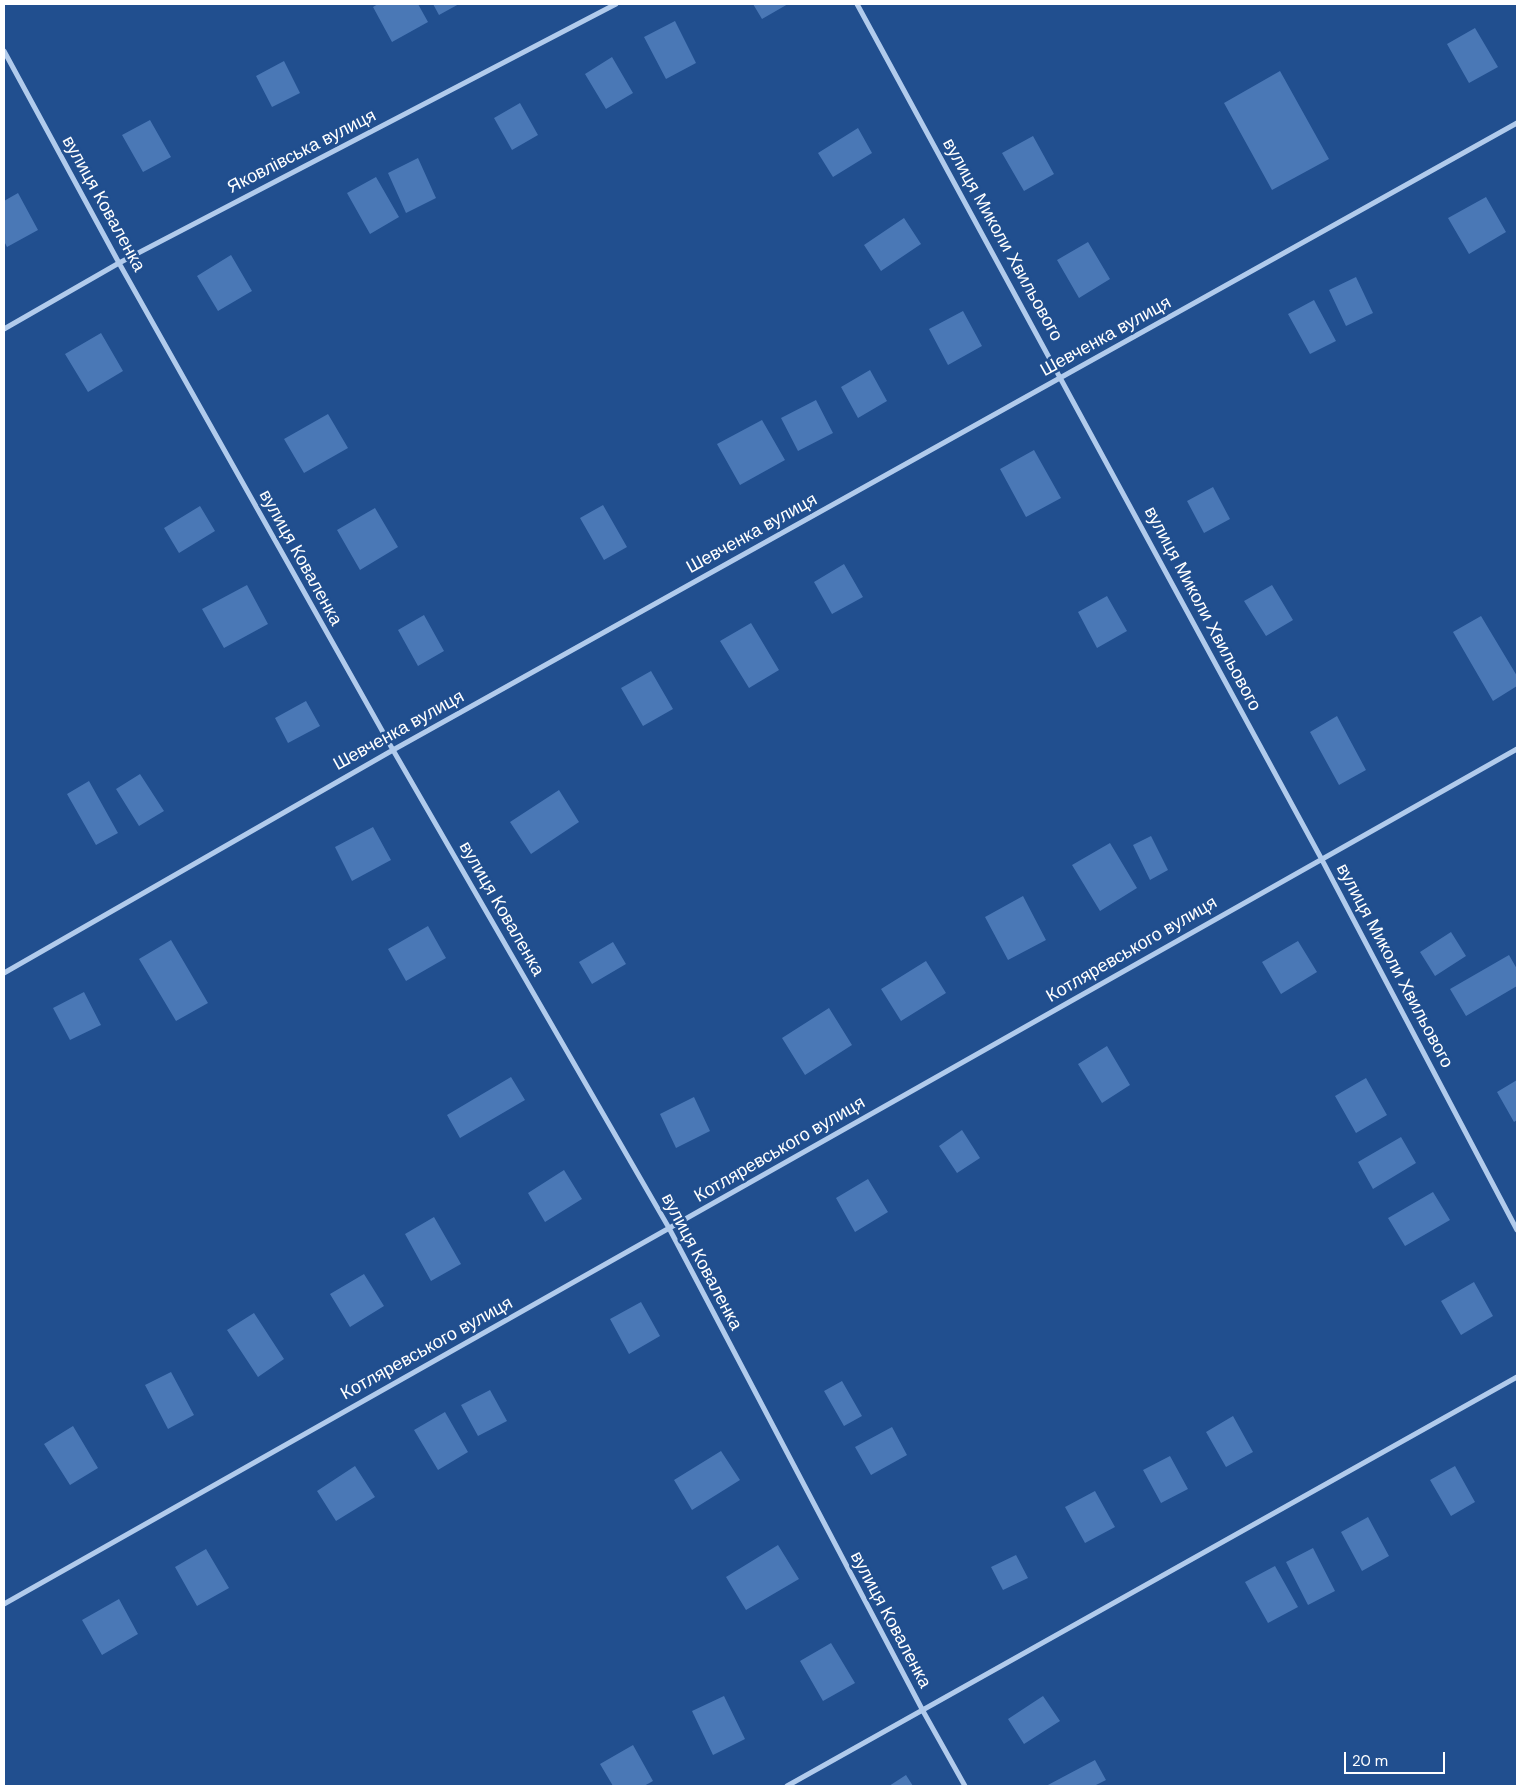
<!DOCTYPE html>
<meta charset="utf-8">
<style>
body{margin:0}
#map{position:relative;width:1521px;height:1790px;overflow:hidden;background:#214f8f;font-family:"DM Sans",sans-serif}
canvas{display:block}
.frame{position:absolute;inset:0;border:5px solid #fff;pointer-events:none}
.scale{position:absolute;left:1344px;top:1752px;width:101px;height:22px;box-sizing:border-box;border:2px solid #fff;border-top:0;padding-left:6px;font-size:15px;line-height:18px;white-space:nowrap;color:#fff;-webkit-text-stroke:4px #214f8f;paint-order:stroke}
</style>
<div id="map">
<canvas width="1521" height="1790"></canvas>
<div class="frame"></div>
<div class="scale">20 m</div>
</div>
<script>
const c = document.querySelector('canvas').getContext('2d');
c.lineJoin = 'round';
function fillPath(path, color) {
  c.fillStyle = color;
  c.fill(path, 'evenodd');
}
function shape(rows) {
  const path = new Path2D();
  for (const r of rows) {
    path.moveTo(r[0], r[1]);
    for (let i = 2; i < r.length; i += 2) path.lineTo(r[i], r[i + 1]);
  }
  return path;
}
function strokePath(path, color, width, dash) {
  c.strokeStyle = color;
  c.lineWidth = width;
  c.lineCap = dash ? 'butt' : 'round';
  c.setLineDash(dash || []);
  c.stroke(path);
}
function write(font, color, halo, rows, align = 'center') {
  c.font = font + ' "DM Sans",sans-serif';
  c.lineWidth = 5;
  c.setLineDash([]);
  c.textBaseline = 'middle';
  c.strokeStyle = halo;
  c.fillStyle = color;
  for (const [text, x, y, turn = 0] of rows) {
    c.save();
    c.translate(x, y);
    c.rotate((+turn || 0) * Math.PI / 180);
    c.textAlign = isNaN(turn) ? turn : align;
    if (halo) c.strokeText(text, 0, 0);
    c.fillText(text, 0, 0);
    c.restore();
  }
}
fillPath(shape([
 [378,4,418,4,428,22,392,42,373,7],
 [433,4,459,4,439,15],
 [753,4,788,4,762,19],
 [675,21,696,63,666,79,644,37],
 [1475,28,1498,67,1469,83,1447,44],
 [612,57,633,93,606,109,585,74],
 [284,61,300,93,272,107,256,76],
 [1280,71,1329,159,1272,190,1224,103],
 [520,103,538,135,512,150,494,118],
 [150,120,171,157,143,172,122,135],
 [858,128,872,153,833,177,818,153],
 [1033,136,1054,174,1024,191,1002,153],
 [418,158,436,198,406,213,388,173],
 [376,177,399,217,370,234,347,193],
 [18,193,38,230,7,247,4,241,4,201],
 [1486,197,1506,232,1469,254,1448,218],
 [904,218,921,244,881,271,864,245],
 [1088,242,1110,279,1079,298,1057,260],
 [231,255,252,291,218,311,197,276],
 [1356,277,1373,313,1346,326,1329,290],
 [1314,300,1336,341,1310,354,1288,314],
 [963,311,982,346,948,365,929,329],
 [101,333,123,371,88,392,65,354],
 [870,370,887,401,858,418,841,387],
 [816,400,833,433,798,451,781,418],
 [328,414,348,448,304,473,284,439],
 [762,420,785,460,740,485,717,444],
 [1034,450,1061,498,1026,517,1000,469],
 [1213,487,1230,519,1204,533,1187,501],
 [603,505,627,547,604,560,580,518],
 [200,506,215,531,179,553,164,528],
 [375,508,398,547,360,570,337,530],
 [844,564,863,597,832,614,814,582],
 [247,585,268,624,224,648,202,609],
 [1272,585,1293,620,1266,636,1244,601],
 [1107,596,1127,631,1097,648,1078,612],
 [424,615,444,651,418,666,398,630],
 [1481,616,1517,676,1517,686,1493,701,1453,632],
 [751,623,779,670,749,688,720,641],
 [651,671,673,709,643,726,621,688],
 [306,701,320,726,288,743,275,718],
 [1337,716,1366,770,1339,785,1310,732],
 [140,774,164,811,139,826,116,789],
 [89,781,118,833,96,845,67,794],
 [559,790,579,822,531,854,510,822],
 [373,827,391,860,352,881,335,847],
 [1151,836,1168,870,1150,880,1133,845],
 [1110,843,1137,888,1100,911,1072,865],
 [1023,896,1046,940,1008,960,985,917],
 [428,926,446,958,406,981,388,949],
 [1451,932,1466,956,1435,976,1420,952],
 [171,940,208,1003,176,1021,139,959],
 [1298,941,1317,972,1281,994,1262,962],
 [613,942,626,964,592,984,579,962],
 [1509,955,1517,969,1517,986,1466,1016,1450,989],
 [926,961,946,993,901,1021,881,989],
 [84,992,101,1025,70,1040,53,1008],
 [829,1008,852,1045,805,1075,782,1038],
 [1107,1046,1130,1085,1102,1103,1078,1064],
 [511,1077,525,1100,460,1138,447,1115],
 [1366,1078,1387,1115,1356,1133,1335,1096],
 [1517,1080,1517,1120,1514,1122,1497,1092],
 [694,1097,710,1131,676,1148,660,1114],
 [962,1130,980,1158,957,1173,939,1146],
 [1401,1137,1416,1163,1373,1189,1358,1162],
 [564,1170,582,1199,545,1222,528,1193],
 [868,1179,888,1212,855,1232,836,1198],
 [1433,1192,1450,1220,1405,1246,1388,1218],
 [434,1217,461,1264,431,1281,405,1234],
 [364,1274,384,1306,350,1327,330,1294],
 [1474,1282,1493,1316,1461,1335,1441,1301],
 [641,1302,660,1336,629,1354,610,1319],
 [254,1313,284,1359,258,1377,227,1330],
 [171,1372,194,1415,168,1429,145,1385],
 [842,1381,862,1416,844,1426,824,1391],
 [490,1390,507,1421,478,1436,461,1405],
 [445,1412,468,1452,438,1470,414,1430],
 [1233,1416,1253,1452,1226,1467,1206,1432],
 [73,1426,98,1468,70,1485,44,1444],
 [892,1427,907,1455,871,1475,855,1447],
 [721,1451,740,1480,692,1510,674,1480],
 [1170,1456,1188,1489,1161,1503,1143,1470],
 [355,1466,375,1497,336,1521,317,1491],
 [1455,1466,1475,1502,1451,1516,1430,1480],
 [1095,1491,1115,1527,1085,1543,1065,1507],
 [1368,1517,1389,1556,1362,1571,1341,1532],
 [778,1545,799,1579,746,1610,726,1577],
 [1313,1548,1335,1591,1308,1605,1286,1562],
 [206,1549,229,1588,197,1606,175,1567],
 [1016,1555,1028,1578,1003,1590,991,1567],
 [1275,1566,1298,1607,1268,1623,1245,1582],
 [119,1599,138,1634,102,1655,82,1620],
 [831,1643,855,1683,823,1701,800,1661],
 [724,1696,745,1739,713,1755,692,1711],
 [1043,1696,1060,1721,1024,1744,1008,1719],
 [633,1745,653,1781,644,1786,613,1786,600,1764],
 [1095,1760,1106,1780,1094,1786,1046,1786],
 [906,1775,913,1786,889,1786]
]), '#4a78b6');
strokePath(shape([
 [857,4,1321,858,1517,1230],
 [4,51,119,263,393,750,669,1228,923,1711,965,1786],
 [4,329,119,263,616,4],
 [4,973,393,750,1517,123],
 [4,1604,1517,749],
 [787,1786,1517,1377]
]), '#b1cbec', 5);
write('18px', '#fff', '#214f8f', [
 ["Яковлівська вулиця",302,152,-27],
 ["вулиця Коваленка",103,204,61],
 ["вулиця Миколи Хвильового",1002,240,61],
 ["Шевченка вулиця",1106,337,-29],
 ["Шевченка вулиця",752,534,-29],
 ["вулиця Коваленка",300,558,61],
 ["вулиця Миколи Хвильового",1202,609,62],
 ["Шевченка вулиця",399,731,-29],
 ["вулиця Коваленка",501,909,60],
 ["Котляревського вулиця",1132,950,-30],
 ["вулиця Миколи Хвильового",1394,966,62],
 ["Котляревського вулиця",780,1150,-30],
 ["вулиця Коваленка",701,1262,62],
 ["Котляревського вулиця",427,1349,-29],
 ["вулиця Коваленка",890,1620,62]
]);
</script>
